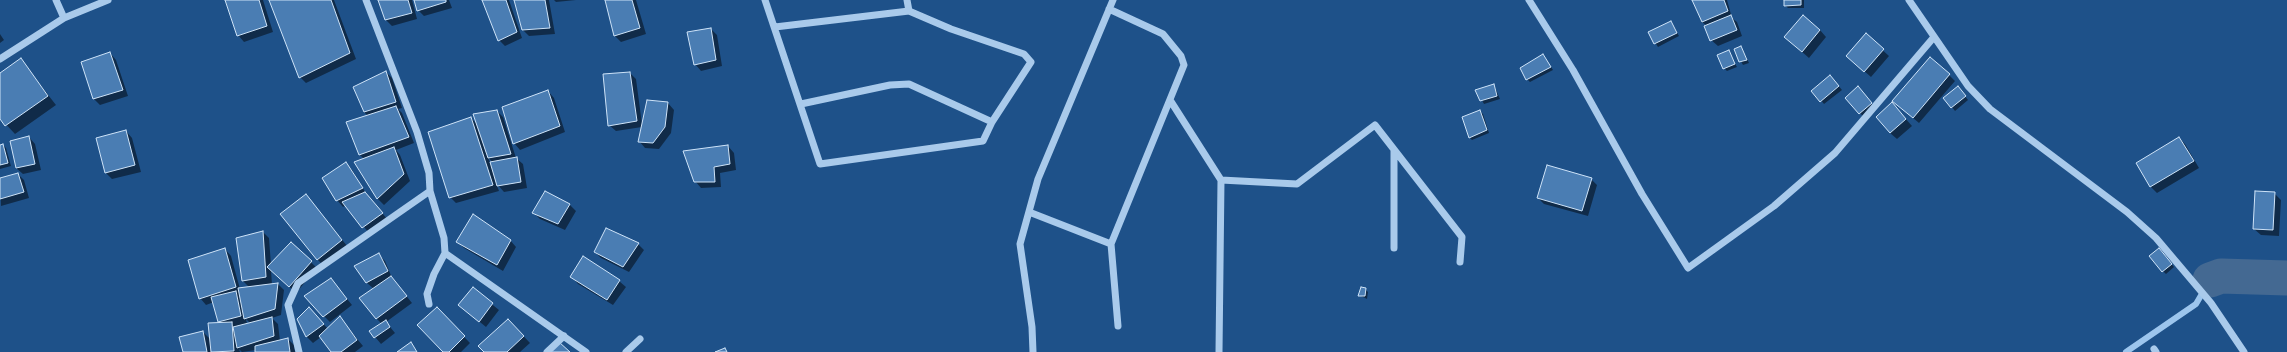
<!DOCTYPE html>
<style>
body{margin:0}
canvas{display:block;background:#1e5189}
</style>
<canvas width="2287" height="352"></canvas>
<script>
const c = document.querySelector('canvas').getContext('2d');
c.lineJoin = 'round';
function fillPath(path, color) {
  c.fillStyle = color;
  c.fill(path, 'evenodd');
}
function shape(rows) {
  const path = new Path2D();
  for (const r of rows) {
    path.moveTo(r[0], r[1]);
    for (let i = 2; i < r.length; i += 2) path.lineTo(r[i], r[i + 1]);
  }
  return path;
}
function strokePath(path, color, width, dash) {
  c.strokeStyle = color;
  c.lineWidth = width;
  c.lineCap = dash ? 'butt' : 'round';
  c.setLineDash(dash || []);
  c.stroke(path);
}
fillPath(shape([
 [226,0,263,0,273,32,244,42,238,35],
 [270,0,334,0,356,59,306,83,300,77],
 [379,0,412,0,417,19,392,26,386,20],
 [415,0,449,0,452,8,424,16,418,10],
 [483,0,509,0,522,38,505,46,499,40],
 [515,0,549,0,555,34,529,36,523,30],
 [554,0,576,0,556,2],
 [606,0,636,0,646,34,621,42,615,36],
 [1693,0,1727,0,1732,18,1737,22,1742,36,1718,46,1711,40,1707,26,1702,22],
 [1785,0,1804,0,1804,8,1788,8,1785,5],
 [1671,22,1679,36,1658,47,1649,33],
 [711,29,717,35,722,66,701,71,695,64],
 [1820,30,1826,37,1809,58,1785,37],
 [0,34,4,40,0,43],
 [1866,35,1889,56,1871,77,1854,62],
 [1741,47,1749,63,1743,65,1735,50],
 [1728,52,1737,67,1727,71,1724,68],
 [110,53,116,60,128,96,100,105,94,99,82,63],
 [1543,55,1553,70,1530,82,1527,79],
 [20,59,56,105,15,134,0,118,0,74],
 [386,72,392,78,402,108,398,109,402,113,414,143,396,150,400,155,410,181,384,205,378,199,356,163,364,159,360,155,347,123,368,116,364,112],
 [630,73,636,79,642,124,668,103,674,110,671,133,659,149,645,148,639,141,642,127,616,131,609,125],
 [1949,75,1955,81,1919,123,1900,107],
 [1833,79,1842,90,1824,104,1813,91],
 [1494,85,1500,99,1484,104,1477,91],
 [548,91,554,98,565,132,520,150,514,143],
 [1861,91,1874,107,1863,116,1860,113],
 [1961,91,1968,100,1955,111,1945,98],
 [1898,110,1912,126,1897,139,1890,133],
 [497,111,503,117,516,158,523,164,527,188,504,192,496,183,499,191,456,203,450,197,471,118,477,124],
 [488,157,493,163,490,163],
 [1480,111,1483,114,1489,133,1472,140,1469,137],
 [126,131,132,138,141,172,112,179,106,173,97,139],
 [29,137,35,144,41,170,23,174,16,168],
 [2179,138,2185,144,2199,168,2157,193,2151,187,2137,163],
 [3,145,6,148,11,166,0,169,0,146],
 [728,146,734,153,736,170,720,173,721,187,701,188,695,181],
 [346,164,352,170,367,195,388,220,369,233,346,205,343,207,337,200],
 [18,174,24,180,29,198,1,206,0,179],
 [1591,179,1597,185,1588,216,1544,204,1538,198],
 [545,192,570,205,576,211,565,230,540,219,534,213],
 [2274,193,2281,200,2279,236,2261,235,2254,229],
 [306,196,348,247,324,266,317,259],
 [263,232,269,238,271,265,291,243,317,268,296,293,271,270,272,285,278,284,284,290,281,315,272,318,278,324,280,341,288,339,294,345,295,352,256,352,256,350,242,352,239,349,240,352,184,352,203,332,211,340,221,323,214,302,206,305,200,298,225,249,231,256,240,289,250,288,242,280,237,239],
 [246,319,250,323,247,324],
 [510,240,516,247,503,271,464,248,458,242],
 [638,244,644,250,629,272,601,258,595,252],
 [2162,253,2174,267,2166,274,2163,271],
 [378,254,385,261,392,278,412,303,386,322,395,333,381,344,370,331,382,324,376,318,374,289,367,283],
 [572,277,619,281,626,287,613,305,578,284],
 [331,279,352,305,330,322,324,316],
 [473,289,499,310,486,327,459,305],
 [1365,289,1368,292,1367,299,1359,295],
 [437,309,470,343,461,352,444,352],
 [315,315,328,329,340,318,363,346,355,352,333,352,321,337,313,343,306,336],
 [514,326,530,343,520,352,485,352]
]), '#0007');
strokePath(shape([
 [2126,352,2196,304,2210,280]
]), '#9cc5ed', 6);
strokePath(shape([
 [2210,280,2221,276,2287,278]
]), '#446992', 35);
const building = shape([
 [225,0,259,0,267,26,237,36,225,0],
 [269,0,331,0,350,53,299,78,269,0],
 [378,0,408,0,412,13,385,20,378,0],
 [414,0,446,0,446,2,417,11,414,0],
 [482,0,506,0,517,32,498,41,482,0],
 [514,0,545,0,550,28,522,30,514,0],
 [605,0,632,0,640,28,614,36,605,0],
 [1692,0,1724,0,1728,11,1702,22,1692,0],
 [1784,0,1801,0,1801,5,1784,6,1784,0],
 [1731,15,1737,30,1710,41,1704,26,1731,15],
 [1803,15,1820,30,1802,52,1784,37,1803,15],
 [1671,21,1677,33,1654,44,1648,32,1671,21],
 [711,28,716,60,694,65,687,32,711,28],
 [1866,33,1884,49,1864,72,1846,56,1866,33],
 [1741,46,1747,60,1739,62,1734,49,1741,46],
 [1729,50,1735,64,1723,69,1717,55,1729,50],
 [110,52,123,90,93,99,81,62,110,52],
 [1543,54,1551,67,1526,80,1520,68,1543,54],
 [1930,57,1950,74,1913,118,1892,101,1930,57],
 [21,58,48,96,5,126,0,119,0,73,21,58],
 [386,71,396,102,364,112,353,87,386,71],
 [630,72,637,121,608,126,603,74,630,72],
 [1830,75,1839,86,1820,102,1811,91,1830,75],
 [1494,84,1497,96,1480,101,1475,90,1494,84],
 [1858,86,1872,103,1859,114,1845,98,1858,86],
 [1958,86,1966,96,1951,108,1943,98,1958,86],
 [548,90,560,126,513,144,502,107,548,90],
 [647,100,668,102,665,127,653,143,638,142,647,100],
 [1892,102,1906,119,1890,133,1876,117,1892,102],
 [396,106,409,137,359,155,346,122,396,106],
 [497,110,511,154,488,158,473,114,497,110],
 [1480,110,1487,130,1469,138,1462,117,1480,110],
 [471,117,493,185,449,198,428,132,471,117],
 [126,130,135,165,105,173,96,138,126,130],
 [29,136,35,164,16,168,10,141,29,136],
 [2179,137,2194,161,2150,187,2136,163,2179,137],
 [3,144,8,163,0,165,0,145,3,144],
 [728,145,730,164,714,167,715,182,694,182,683,151,728,145],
 [394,147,404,174,377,199,354,162,394,147],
 [517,157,521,182,497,186,490,162,517,157],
 [346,162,363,188,336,201,322,178,346,162],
 [1547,165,1592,178,1582,211,1537,198,1547,165],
 [18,173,24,192,0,199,0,178,18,173],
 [545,191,570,204,558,224,532,213,545,191],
 [2255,191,2275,192,2273,230,2253,229,2255,191],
 [365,192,383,213,362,228,342,202,365,192],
 [306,194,342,240,317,260,280,214,306,194],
 [473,214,511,240,497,265,456,242,473,214],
 [606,228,639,243,623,267,594,252,606,228],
 [263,231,266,277,242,281,236,238,263,231],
 [291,242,312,261,289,287,267,267,291,242],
 [225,248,236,287,199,299,188,260,225,248],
 [2159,248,2172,264,2162,272,2149,256,2159,248],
 [379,253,388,271,366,283,354,266,379,253],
 [583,256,620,280,607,300,570,277,583,256],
 [391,276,407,296,376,319,359,298,391,276],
 [331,278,347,299,323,317,304,296,331,278],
 [278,283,275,309,244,319,238,288,278,283],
 [473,287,493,303,479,322,458,305,473,287],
 [1361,287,1366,288,1365,296,1358,296,1361,287],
 [236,291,241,316,218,322,211,297,236,291],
 [309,307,324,324,306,337,297,319,309,307],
 [437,307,465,336,449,352,443,352,417,325,437,307],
 [340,316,357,340,341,352,331,352,319,336,340,316],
 [272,317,274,336,237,348,233,327,272,317],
 [508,319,524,336,507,352,484,352,478,346,508,319],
 [386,320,390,327,374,338,369,331,386,320],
 [232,322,234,351,211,352,208,323,232,322],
 [203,331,207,352,183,352,179,337,203,331],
 [288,338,290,352,255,352,255,346,288,338],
 [411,342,417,352,397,352,411,342],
 [559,342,570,352,549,352,559,342],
 [725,348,727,352,715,352,725,348]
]);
fillPath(building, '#4a7db3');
strokePath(building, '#cee3f8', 1);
strokePath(shape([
 [56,0,64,18],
 [765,0,820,164,983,141,992,122,1031,62,1024,54,951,29,909,11,775,27],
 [907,0,909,11],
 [1529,0,1573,70,1642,194,1688,268,1774,206,1835,153,1934,37],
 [1909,0,1968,86,1990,109,2127,212,2156,238,2211,303,2244,352],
 [1109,9,1163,34,1181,56,1184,65,1111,244,1118,326],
 [0,59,64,18,108,0],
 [1170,100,1221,180,1219,352],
 [801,104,890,85,909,84,992,122],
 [1221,180,1297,184,1375,125,1462,237,1460,262],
 [430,191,444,238,445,253,586,352],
 [1029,212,1111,244],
 [1394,248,1394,150],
 [429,304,427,294,434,274,445,253],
 [2154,349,2156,352],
 [299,352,288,305,298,283,430,191,429,173,417,132,366,0],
 [547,352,564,336],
 [626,352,640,339],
 [1033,352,1032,327,1020,244,1038,179,1113,0]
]), '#a9caeb', 7);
</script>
